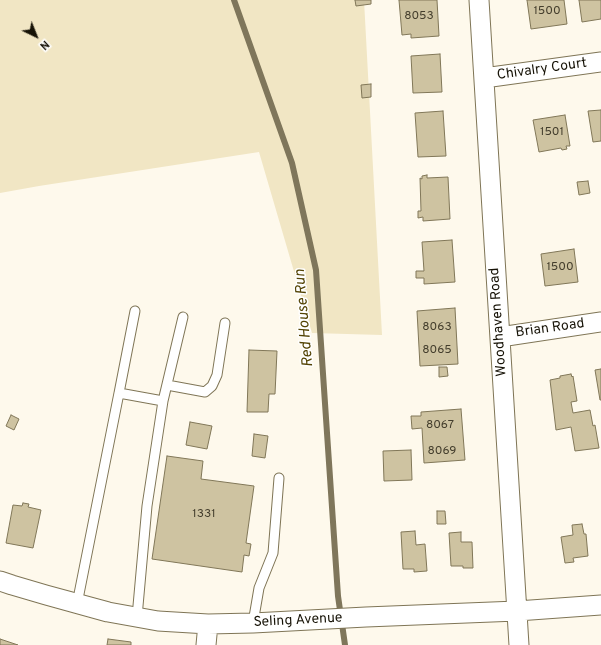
<!DOCTYPE html>
<style>
body{margin:0}
#map{position:relative;width:601px;height:645px;overflow:hidden;background:#fef9ec;font-family:Overpass,sans-serif}
canvas{display:block}
.north{position:absolute;left:16px;top:16px;width:40px;height:40px;-webkit-text-stroke:3px #fff;paint-order:stroke;rotate:137deg;font-size:11px;font-weight:700;line-height:16px;text-align:center;color:#161206}
.north::after{content:'';display:block;margin:auto;width:14px;height:18px;background:#161206;clip-path:polygon(50% 0,100% 100%,50% 72%,0 100%)}
</style>
<div id="map">
<canvas width="601" height="645"></canvas>
<div class="north">N</div>
</div>
<script>
const c = document.querySelector('canvas').getContext('2d');
c.lineJoin = 'round';
function fillPath(path, color) {
  c.fillStyle = color;
  c.fill(path, 'evenodd');
}
function shape(rows) {
  const path = new Path2D();
  for (const r of rows) {
    path.moveTo(r[0], r[1]);
    for (let i = 2; i < r.length; i += 2) path.lineTo(r[i], r[i + 1]);
  }
  return path;
}
function strokePath(path, color, width, dash) {
  c.strokeStyle = color;
  c.lineWidth = width;
  c.lineCap = dash ? 'butt' : 'round';
  c.setLineDash(dash || []);
  c.stroke(path);
}
function write(font, color, halo, rows, align = 'center') {
  c.font = font + ' Overpass,sans-serif';
  c.lineWidth = 3;
  c.setLineDash([]);
  c.textBaseline = 'middle';
  c.strokeStyle = halo;
  c.fillStyle = color;
  for (const [text, x, y, turn = 0] of rows) {
    c.save();
    c.translate(x, y);
    c.rotate((+turn || 0) * Math.PI / 180);
    c.textAlign = isNaN(turn) ? turn : align;
    if (halo) c.strokeText(text, 0, 0);
    c.fillText(text, 0, 0);
    c.restore();
  }
}
fillPath(shape([
 [0,0,364,0,382,335,312,333,259,152,39,186,0,193]
]), '#f1e6c4');
strokePath(shape([
 [234,0,292,163,316,270,338,596,345,645]
]), '#7f765b', 6);
const building = shape([
 [355,0,371,0,371,4,356,6,355,0],
 [399,0,437,0,439,36,411,38,411,34,402,35,399,0],
 [527,0,564,0,567,24,531,29,527,0],
 [579,0,601,0,601,19,582,22,579,0],
 [440,54,442,92,413,93,411,56,440,54],
 [371,84,371,97,362,98,361,85,371,84],
 [601,110,601,141,593,142,588,111,601,110],
 [443,111,446,156,418,157,415,113,443,111],
 [565,115,570,146,566,146,567,149,562,150,561,148,539,152,533,120,565,115],
 [427,175,427,178,448,177,450,219,423,221,423,217,418,218,418,211,421,211,420,178,422,179,422,176,427,175],
 [588,181,590,193,579,195,577,182,588,181],
 [452,240,455,282,424,284,424,278,416,278,416,271,424,271,422,242,452,240],
 [574,249,578,282,545,286,541,254,574,249],
 [455,308,458,364,420,366,417,311,455,308],
 [249,350,277,351,275,394,269,394,268,412,247,412,249,350],
 [439,367,447,367,448,376,439,377,439,367],
 [601,369,601,400,600,400,595,370,601,369],
 [571,374,572,377,573,376,577,401,571,402,573,413,590,410,593,426,595,425,599,448,575,451,571,427,556,430,550,380,560,378,560,376,571,374],
 [461,409,465,460,424,463,422,428,412,429,411,416,421,416,421,412,461,409],
 [11,415,19,419,14,430,6,426,11,415],
 [190,422,212,426,207,449,186,445,190,422],
 [254,434,268,436,265,458,252,456,254,434],
 [411,450,412,480,384,481,383,451,411,450],
 [167,456,203,461,201,479,254,486,246,543,251,544,249,556,244,555,242,572,152,559,167,456],
 [23,503,29,504,28,507,41,510,33,548,6,543,13,505,22,506,23,503],
 [437,511,445,511,446,524,437,524,437,511],
 [582,524,584,534,586,534,588,556,573,558,574,562,565,563,561,537,573,535,572,525,582,524],
 [415,531,416,545,425,544,427,571,414,572,414,569,403,569,401,532,415,531],
 [461,532,461,542,472,542,473,568,463,568,463,566,451,566,449,533,461,532],
 [0,639,18,645,0,645,0,639],
 [108,639,131,642,131,645,107,645,108,639]
]);
fillPath(building, '#cec3a1');
strokePath(building, '#817758', 1);
const lane = shape([
 [167,385,205,392,212,386,217,375,225,323],
 [119,393,135,311],
 [77,604,119,393,163,401],
 [137,617,147,506,163,401,183,317],
 [253,623,259,588,273,553,279,478]
]);
const street = shape([
 [479,0,519,645],
 [484,78,601,62],
 [500,337,601,322],
 [0,581,12,585,46,595,108,612,158,621,208,624,253,623,366,617,517,611,601,605],
 [206,645,208,624]
]);
strokePath(lane, '#7f7556', 11);
strokePath(street, '#7f7556', 21);
strokePath(lane, '#fff', 9);
strokePath(street, '#fff', 19);
write('12px', '#443e2d', null, [
 ["1500",547,12],
 ["8053",419,17],
 ["1501",552,133],
 ["1500",560,268],
 ["8063",437,328],
 ["8065",437,351],
 ["8067",440,426],
 ["8069",442,452],
 ["1331",204,515]
]);
write('14px', '#161206', '#fff', [
 ["Chivalry Court",542,70,-8],
 ["Woodhaven Road",499,322,-94],
 ["Brian Road",550,329,-8],
 ["Seling Avenue",298,621,-3]
]);
write('italic 15px', '#534303', '#fff', [
 ["Red House Run",305,318,-95]
]);
</script>
